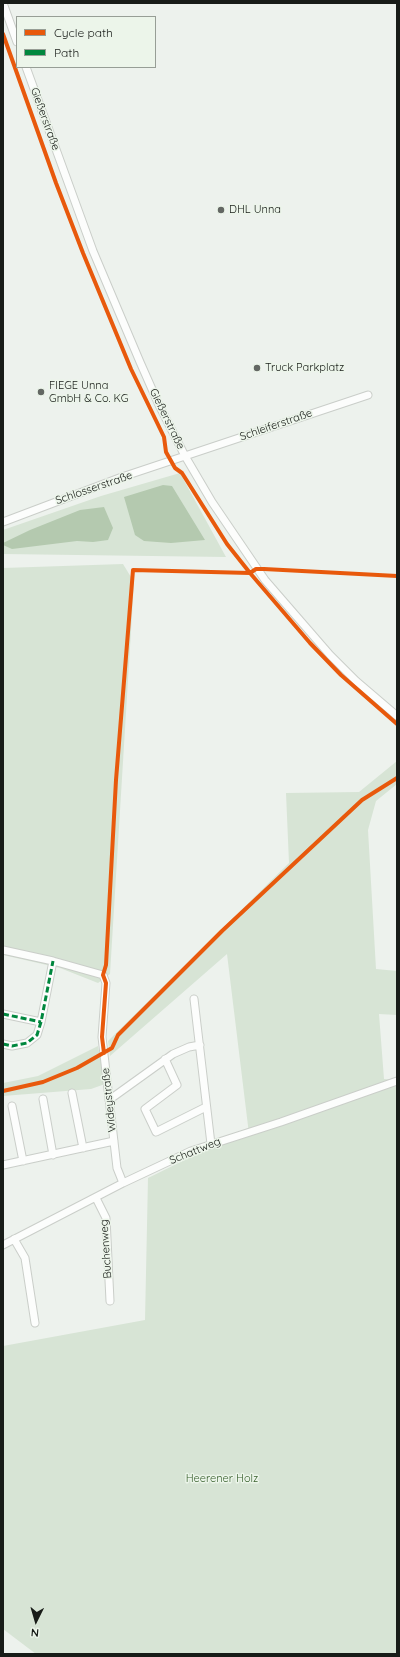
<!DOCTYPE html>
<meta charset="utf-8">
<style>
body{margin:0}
#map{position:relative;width:400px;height:1657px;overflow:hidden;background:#edf2ed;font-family:Quicksand,sans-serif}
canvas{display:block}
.frame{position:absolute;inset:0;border:4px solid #181c18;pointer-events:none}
.legend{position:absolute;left:16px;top:16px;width:140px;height:52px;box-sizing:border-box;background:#ecf5ea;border:1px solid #979e96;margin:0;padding:5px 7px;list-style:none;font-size:12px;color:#181c18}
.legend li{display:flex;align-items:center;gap:8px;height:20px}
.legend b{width:20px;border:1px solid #979e96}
.north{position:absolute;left:16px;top:1601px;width:40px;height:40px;-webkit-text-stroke:3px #ecf5ea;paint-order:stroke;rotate:185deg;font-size:11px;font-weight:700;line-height:16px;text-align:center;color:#181c18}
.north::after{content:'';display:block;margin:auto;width:14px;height:18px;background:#181c18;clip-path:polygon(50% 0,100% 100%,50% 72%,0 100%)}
</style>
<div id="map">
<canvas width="400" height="1657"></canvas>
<div class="frame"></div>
<ul class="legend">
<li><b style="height:5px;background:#e8590c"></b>Cycle path</li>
<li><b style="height:5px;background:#00873e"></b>Path</li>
</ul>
<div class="north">N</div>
</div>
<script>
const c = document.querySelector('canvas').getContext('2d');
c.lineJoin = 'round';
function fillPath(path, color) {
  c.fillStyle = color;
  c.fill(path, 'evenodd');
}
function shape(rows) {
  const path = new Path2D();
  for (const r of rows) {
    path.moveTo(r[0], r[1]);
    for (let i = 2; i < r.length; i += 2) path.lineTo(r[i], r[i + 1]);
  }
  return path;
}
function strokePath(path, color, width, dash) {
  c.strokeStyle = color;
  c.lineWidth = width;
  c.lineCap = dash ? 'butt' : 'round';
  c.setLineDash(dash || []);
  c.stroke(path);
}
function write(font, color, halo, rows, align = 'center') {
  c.font = font + ' Quicksand,sans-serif';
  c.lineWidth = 3;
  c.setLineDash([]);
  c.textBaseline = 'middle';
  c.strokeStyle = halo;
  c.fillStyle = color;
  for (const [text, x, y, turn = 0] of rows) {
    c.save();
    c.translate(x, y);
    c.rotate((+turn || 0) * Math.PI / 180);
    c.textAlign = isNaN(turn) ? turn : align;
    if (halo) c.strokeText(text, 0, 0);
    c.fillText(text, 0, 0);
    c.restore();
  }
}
fillPath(shape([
 [180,473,226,557,3,554,3,530,101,496],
 [123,564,134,582,110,974,98,983,60,968,3,955,3,568],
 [397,761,397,784,376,801,368,830,376,969,397,971,397,1015,379,1014,384,1079,397,1080,397,1654,36,1654,3,1629,3,1346,145,1320,148,1178,211,1147,249,1134,227,954,110,1056,108,1041,289,863,286,793,359,792],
 [98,1046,105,1084,91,1089,3,1096,3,1083,38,1076]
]), '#d7e4d5');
fillPath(shape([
 [163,485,172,486,205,540,171,543,144,541,135,535,124,497],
 [104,507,113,528,108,540,93,542,77,541,12,549,3,545,3,543,30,530,80,510]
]), '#b4c9af');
const minor = shape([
 [3,3,17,42],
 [26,67,93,251,140,362,159,405,185,456,212,502,265,580,330,655,356,681,397,716],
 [3,522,122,477,368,395],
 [3,950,53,961,103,975,106,983,102,1037,117,1168,123,1183],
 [194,999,211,1144],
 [3,1014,41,1022],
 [3,1044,12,1046,27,1043,37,1035,41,1022,53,961],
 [165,1059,177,1085,145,1109,156,1132,206,1107],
 [72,1093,83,1148],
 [43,1099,53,1155],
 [109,1100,173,1054,189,1047,200,1045],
 [12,1106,23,1161],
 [3,1165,114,1141],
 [96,1198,106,1218,110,1301],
 [14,1239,25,1258,35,1323],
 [3,1245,123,1183,191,1151,281,1122,397,1081]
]);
strokePath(minor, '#cacec9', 9);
strokePath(minor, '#fcfdfc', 7);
strokePath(shape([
 [3,1014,41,1022],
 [3,1044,12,1046,27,1043,37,1035,41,1022,53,961]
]), '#00873e', 3, [6, 3]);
strokePath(shape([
 [3,34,56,183,83,253,131,369,164,437,166,452,175,468,182,473,227,544,250,573,310,643,341,675,397,724],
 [104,1053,102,1037,106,983,103,975,106,965,116,780,133,570,250,573,256,569,264,569,397,576],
 [3,1091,43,1082,77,1068,112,1048,118,1035,222,931,362,800,397,778]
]), '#e8590c', 4);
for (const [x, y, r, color] of [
 [221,210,4,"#636763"],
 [257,368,4,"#636763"],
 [41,392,4,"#636763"]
]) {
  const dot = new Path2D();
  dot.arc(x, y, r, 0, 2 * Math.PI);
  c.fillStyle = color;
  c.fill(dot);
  strokePath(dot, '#ecf5ea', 1.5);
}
write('11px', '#181c18', '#ecf5ea', [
 ["Gießerstraße",45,119,70],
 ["Gießerstraße",167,419,64],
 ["Schleiferstraße",276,425,-19],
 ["Schlosserstraße",94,488,-19],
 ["Wideystraße",109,1100,-96],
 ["Schattweg",195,1151,-22],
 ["Buchenweg",106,1249,-94]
]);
write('11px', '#181c18', '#ecf5ea', [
 ["DHL Unna",229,210],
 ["Truck Parkplatz",265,368],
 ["FIEGE Unna",49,386],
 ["GmbH & Co. KG",49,399]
], 'left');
write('11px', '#39612f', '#ecf5ea', [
 ["Heerener Holz",222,1479]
]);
</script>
